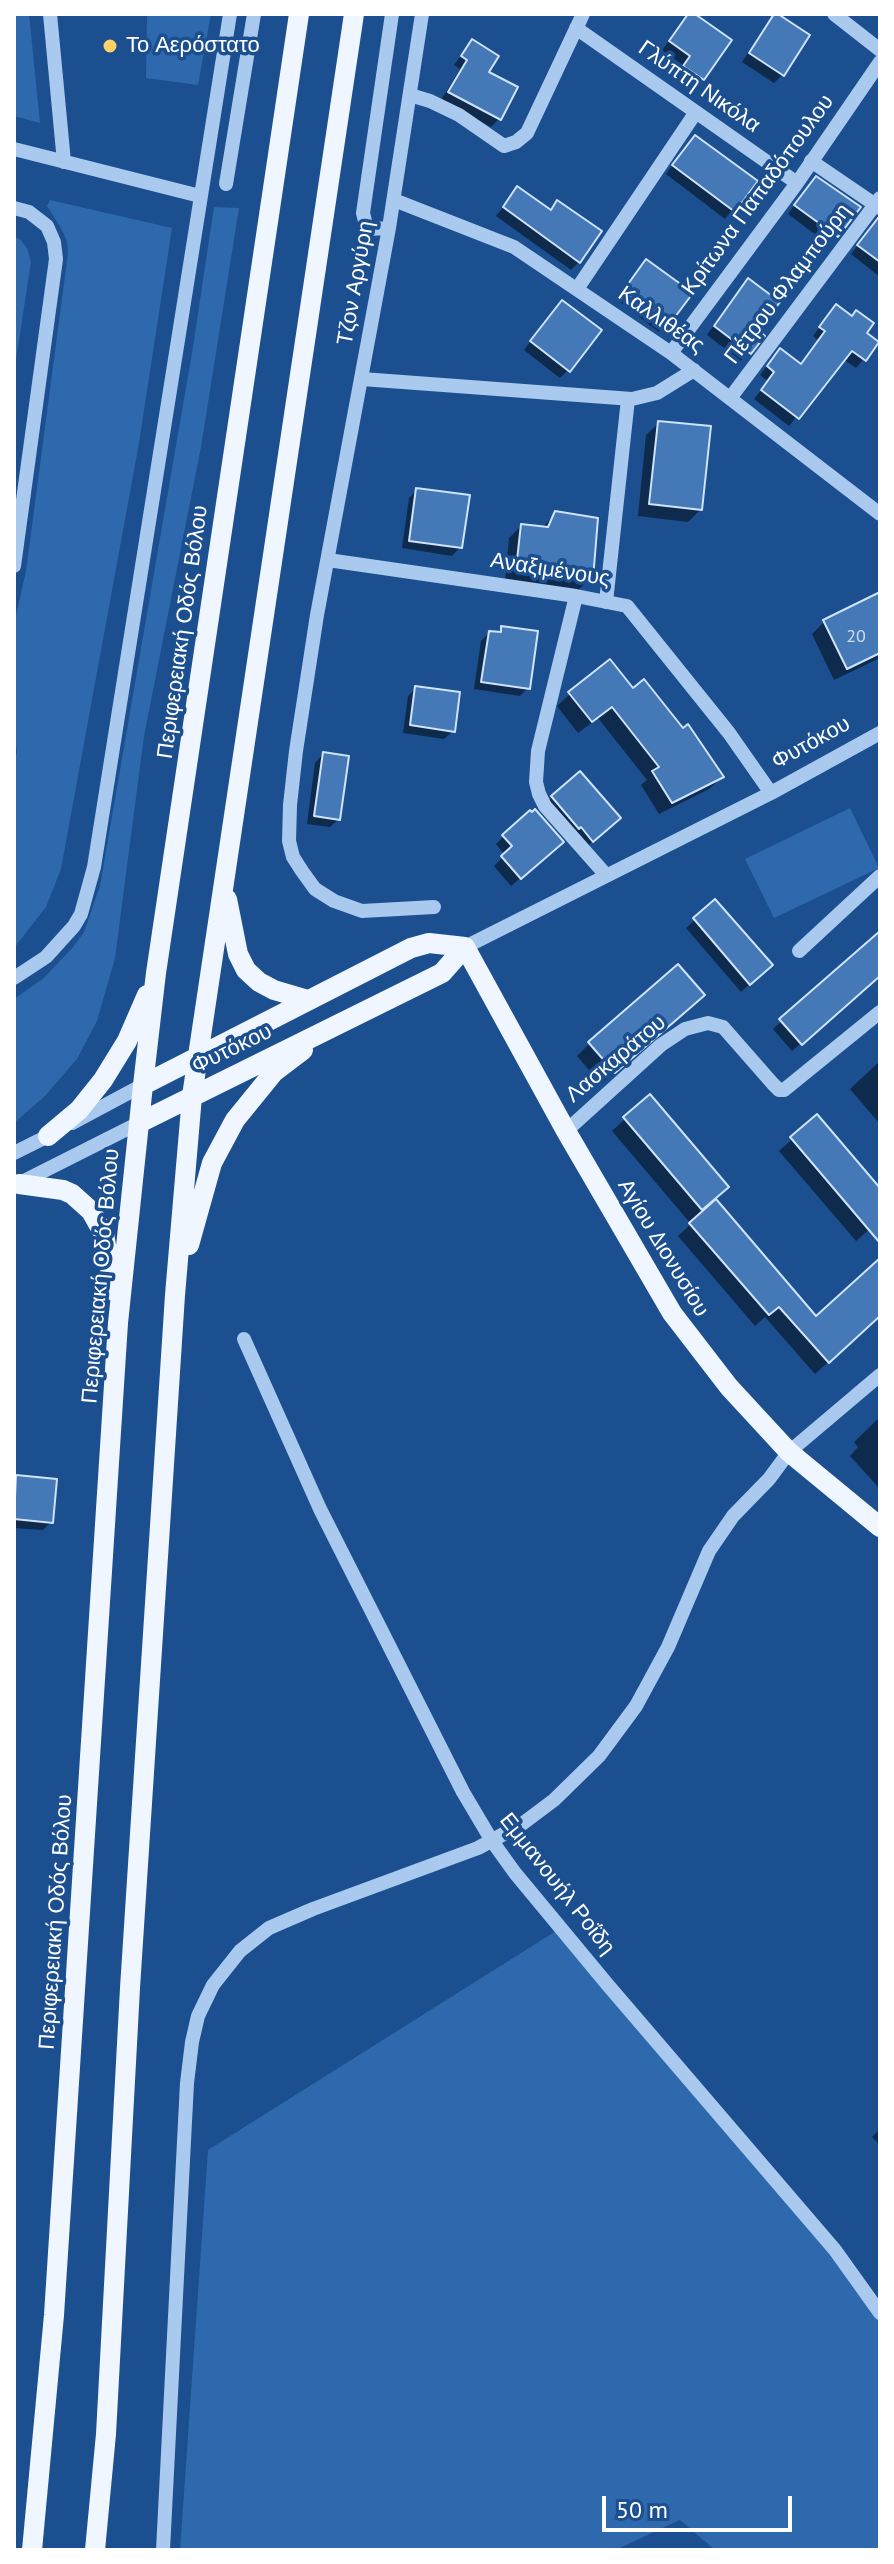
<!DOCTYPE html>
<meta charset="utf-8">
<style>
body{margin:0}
#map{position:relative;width:894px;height:2564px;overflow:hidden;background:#1b4f8f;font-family:"PT Sans",sans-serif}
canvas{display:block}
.frame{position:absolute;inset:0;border:16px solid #fff;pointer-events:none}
.scale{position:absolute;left:602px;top:2496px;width:190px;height:36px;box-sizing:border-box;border:4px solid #fff;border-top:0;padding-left:10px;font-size:24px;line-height:28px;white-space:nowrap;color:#fff;-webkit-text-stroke:6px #1b4f8f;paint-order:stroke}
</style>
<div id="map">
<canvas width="894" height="2564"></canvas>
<div class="frame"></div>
<div class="scale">50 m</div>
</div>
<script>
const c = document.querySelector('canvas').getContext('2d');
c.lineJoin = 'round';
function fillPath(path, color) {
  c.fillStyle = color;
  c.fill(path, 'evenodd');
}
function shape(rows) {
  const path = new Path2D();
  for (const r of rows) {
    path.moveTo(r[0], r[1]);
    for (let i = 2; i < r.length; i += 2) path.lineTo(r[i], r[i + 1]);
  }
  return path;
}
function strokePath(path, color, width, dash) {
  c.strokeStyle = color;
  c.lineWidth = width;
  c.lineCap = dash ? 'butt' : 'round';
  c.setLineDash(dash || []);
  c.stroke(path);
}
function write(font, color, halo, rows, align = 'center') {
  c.font = font + ' "PT Sans",sans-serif';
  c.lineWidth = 7;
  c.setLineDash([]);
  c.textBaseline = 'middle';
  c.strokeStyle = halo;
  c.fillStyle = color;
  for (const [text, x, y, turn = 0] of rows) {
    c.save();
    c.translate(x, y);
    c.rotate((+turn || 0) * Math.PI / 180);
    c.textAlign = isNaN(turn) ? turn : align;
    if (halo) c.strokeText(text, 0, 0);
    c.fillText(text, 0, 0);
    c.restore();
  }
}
fillPath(shape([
 [14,14,29,14,40,123,14,116],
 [147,14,211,14,198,85,146,78],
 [50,200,172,228,139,443,61,869,46,907,14,948,14,766,17,751,14,738,14,624,26,571,68,253,67,241,61,228,47,206],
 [214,207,239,208,201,447,144,736,115,958,97,1021,77,1059,44,1097,14,1123,14,999,44,978,73,947,84,932,100,886,193,347],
 [14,237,20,239,27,248,31,262,14,373],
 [850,808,879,868,774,918,745,859],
 [556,1931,858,2287,880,2322,880,2550,715,2550,680,2520,615,2550,180,2550,208,2150]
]), '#2e69ad');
fillPath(shape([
 [690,14,729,40,694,87,676,75,683,65,662,50],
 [776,15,782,75,774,83,742,62,768,23],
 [472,41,499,119,491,127,441,100,460,69,454,65],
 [687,146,755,182,725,219,666,174],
 [808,187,858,207,828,244,788,214],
 [518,189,549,211,558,203,579,262,571,270,496,216],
 [878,220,880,221,880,277,851,254],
 [638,270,690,293,659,332,617,300],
 [740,289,756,331,762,336,741,361,707,335],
 [554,311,568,370,560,378,524,350],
 [829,315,865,333,877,343,856,368,843,359,789,426,754,399,768,381,760,375,773,358,800,365,818,340,813,336],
 [659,423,701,509,688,522,638,516,646,435],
 [417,490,460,547,452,556,402,548,409,498],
 [556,513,591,578,578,590,505,581,509,538,521,526,542,528],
 [880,594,880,658,834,680,812,634,824,622],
 [502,628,528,688,520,696,474,689,481,641,489,633,496,634],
 [416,688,453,731,444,739,403,733,408,696],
 [632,690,722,777,709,789,659,814,641,785,647,780,598,718,578,733,557,706,570,694],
 [323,754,339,819,330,827,307,824,315,763],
 [552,797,610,826,584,849,544,805],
 [504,836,553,850,511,886,494,866,505,855,496,844],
 [715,902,762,973,741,992,686,928],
 [880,934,880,975,792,1051,773,1029],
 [690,1007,601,1084,577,1056,589,1044],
 [880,1061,880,1124,850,1089],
 [649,1097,714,1200,816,1319,880,1261,880,1315,815,1374,765,1317,755,1326,678,1236,691,1224,612,1131],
 [817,1117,880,1191,880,1220,856,1241,779,1151],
 [880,1417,880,1489,850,1456,858,1447,854,1442],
 [16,1477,51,1522,43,1530,14,1528,14,1479],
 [880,2129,880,2145,872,2137]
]), '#0007');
const building = shape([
 [688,14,695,14,732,40,704,80,683,66,690,56,669,41,688,14],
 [774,14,778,14,810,35,784,76,749,53,774,14],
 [472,39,499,56,489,72,518,87,501,120,448,92,467,60,461,56,472,39],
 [695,135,758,181,735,212,672,165,695,135],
 [816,176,861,207,838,237,794,205,816,176],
 [517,186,551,210,557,200,602,231,580,263,503,207,517,186],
 [878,218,880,218,880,262,857,245,878,218],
 [646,259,693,293,669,325,623,291,646,259],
 [748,278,780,302,759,331,765,336,751,354,714,326,748,278],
 [562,300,602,330,570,372,530,341,562,300],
 [836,304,852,316,856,310,874,323,867,333,879,342,866,361,852,351,799,419,761,390,774,372,767,366,780,348,801,364,825,331,819,327,836,304],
 [658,421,711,426,702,510,649,504,658,421],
 [416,488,470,495,462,548,409,541,416,488],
 [555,511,598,518,593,579,516,569,521,524,548,527,555,511],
 [880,592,880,653,847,669,823,620,880,592],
 [501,626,538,631,530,689,481,682,489,631,501,632,501,626],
 [610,659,633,688,644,679,683,728,688,724,724,777,672,803,652,771,659,767,612,707,592,722,568,692,610,659],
 [415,686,460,692,455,732,410,725,415,686],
 [323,752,349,756,340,820,314,816,323,752],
 [580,771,621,818,593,842,581,827,579,829,551,796,580,771],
 [535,809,564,842,521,879,501,856,512,846,502,835,530,810,532,812,535,809],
 [715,899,773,965,750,985,693,918,715,899],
 [880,931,880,976,802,1045,779,1019,880,931],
 [678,964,705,995,615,1073,588,1042,678,964],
 [650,1094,729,1187,702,1210,623,1117,650,1094],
 [817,1114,880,1188,880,1243,790,1137,817,1114],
 [716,1199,816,1316,880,1258,880,1316,829,1363,779,1307,769,1315,689,1223,716,1199],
 [16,1475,57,1479,53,1523,14,1519,16,1475]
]);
fillPath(building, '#4478b7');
strokePath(building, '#cfe3fa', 2);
strokePath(shape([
 [50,14,64,162],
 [422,14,389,228,317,615,296,751,290,805,289,841,293,857,302,871,315,889,334,901,362,911,434,907],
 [834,14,880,50],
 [576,28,797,183],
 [410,95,430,101,459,115,504,146,516,142,527,133,583,14],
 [14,149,200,196],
 [811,161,880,208],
 [226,184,254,14],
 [394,200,514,247,671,353,880,514],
 [14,208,29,212,47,226,54,242,56,259,14,566],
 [389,228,367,229,363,213,392,14],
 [577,289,696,112],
 [671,353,797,183,880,62],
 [362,379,632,399,657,393,694,370],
 [731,397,880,198],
 [328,560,576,596,627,606,729,733,771,793],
 [576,596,538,751,536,782,539,794,545,806,606,875],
 [606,602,628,399],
 [465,947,771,793,880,733],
 [799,951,880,876],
 [14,978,46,957,74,926,81,914,94,867,230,14],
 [72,1123,143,1085],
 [566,1131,661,1045,685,1029,708,1023,723,1027,773,1084,779,1090,784,1090,880,1012],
 [14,1153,54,1133],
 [18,1184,139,1123],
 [244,1339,320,1509,463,1792,492,1841,515,1873,607,1984,835,2250,880,2313],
 [163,2550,187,2083,192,2042,198,2016,213,1985,240,1951,269,1928,313,1909,478,1848,522,1824,554,1800,599,1756,636,1706,668,1647,709,1551,733,1516,769,1479,789,1452,880,1375]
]), '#a9c9ee', 14);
strokePath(shape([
 [227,899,238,954,246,970,259,982,274,990,308,1000],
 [465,947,566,1131,672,1313,729,1387,789,1452,880,1527],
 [143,1085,411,948,429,943,465,947],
 [139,1123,442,973,465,947],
 [48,1136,79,1110,103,1080,127,1041,147,995],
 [19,1184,63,1190,72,1194,91,1211,104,1234,114,1291],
 [189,1245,212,1163,235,1120,274,1072,303,1050],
 [32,2550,54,2315,118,1323,143,1085,156,973,299,14],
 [95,2550,106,2434,130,1988,175,1295,192,1096,354,14]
]), '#f0f6ff', 20);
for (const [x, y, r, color] of [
 [110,46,8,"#ffd166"]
]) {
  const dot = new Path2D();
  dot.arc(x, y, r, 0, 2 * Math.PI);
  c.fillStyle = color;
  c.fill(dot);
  strokePath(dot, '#1b4f8f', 3);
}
write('18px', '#d0dded', null, [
 ["20",856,637]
]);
write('22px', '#fff', '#1b4f8f', [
 ["Το Αερόστατο",126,46]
], 'left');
write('22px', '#fff', '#1b4f8f', [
 ["Γλύπτη Νικόλα",699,87,35],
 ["Κρίτωνα Παπαδόπουλου",758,195,-54],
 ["Τζον Αργύρη",356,283,-80],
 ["Πέτρου Φλαμπούρη",788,284,-53],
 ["Καλλιθέας",661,320,35],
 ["Αναξιμένους",550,570,9],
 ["Περιφερειακή Οδός Βόλου",183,632,-82],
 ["Φυτόκου",811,743,-29],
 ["Φυτόκου",232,1049,-26],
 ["Λασκαράτου",616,1059,-40],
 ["Αγίου Διονυσίου",663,1248,59],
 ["Περιφερειακή Οδός Βόλου",101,1276,-85],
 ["Εμμανουήλ Ροΐδη",557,1884,52],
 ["Περιφερειακή Οδός Βόλου",56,1922,-86]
]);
</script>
